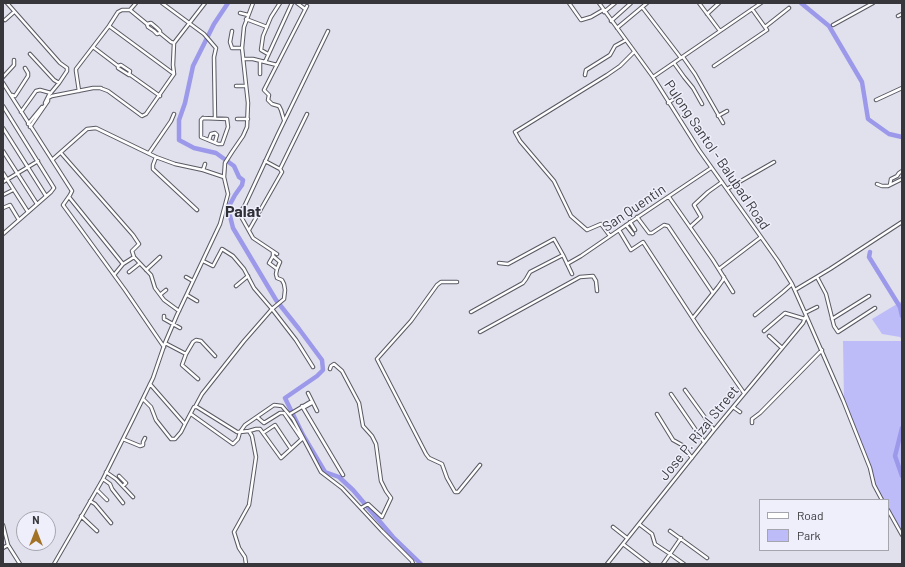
<!DOCTYPE html>
<style>
body{margin:0}
#map{position:relative;width:905px;height:567px;overflow:hidden;background:#e1e1ed;font-family:Barlow,sans-serif}
canvas{display:block}
.frame{position:absolute;inset:0;border:4px solid #37373b;pointer-events:none}
.legend{position:absolute;left:759px;top:499px;width:130px;height:52px;box-sizing:border-box;background:#eeeffb;border:1px solid #a5a5ae;margin:0;padding:5px 7px;list-style:none;font-size:12px;color:#37373b}
.legend li{display:flex;align-items:center;gap:8px;height:20px}
.legend b{width:20px;border:1px solid #a5a5ae}
.north{position:absolute;left:16px;top:511px;width:40px;height:40px;box-sizing:border-box;background:#eeeffb;border:1px solid #a5a5ae;border-radius:50%;rotate:0deg;font-size:11px;font-weight:700;line-height:16px;text-align:center;color:#37373b}
.north::after{content:'';display:block;margin:auto;width:14px;height:18px;background:#a27327;clip-path:polygon(50% 0,100% 100%,50% 72%,0 100%)}
</style>
<div id="map">
<canvas width="905" height="567"></canvas>
<div class="frame"></div>
<ul class="legend">
<li><b style="height:5px;background:#fff"></b>Road</li>
<li><b style="height:11px;background:#bdbcf8"></b>Park</li>
</ul>
<div class="north">N</div>
</div>
<script>
const c = document.querySelector('canvas').getContext('2d');
c.lineJoin = 'round';
function fillPath(path, color) {
  c.fillStyle = color;
  c.fill(path, 'evenodd');
}
function shape(rows) {
  const path = new Path2D();
  for (const r of rows) {
    path.moveTo(r[0], r[1]);
    for (let i = 2; i < r.length; i += 2) path.lineTo(r[i], r[i + 1]);
  }
  return path;
}
function strokePath(path, color, width, dash) {
  c.strokeStyle = color;
  c.lineWidth = width;
  c.lineCap = dash ? 'butt' : 'round';
  c.setLineDash(dash || []);
  c.stroke(path);
}
function write(font, color, halo, rows, align = 'center') {
  c.font = font + ' Barlow,sans-serif';
  c.lineWidth = 3;
  c.setLineDash([]);
  c.textBaseline = 'middle';
  c.strokeStyle = halo;
  c.fillStyle = color;
  for (const [text, x, y, turn = 0] of rows) {
    c.save();
    c.translate(x, y);
    c.rotate((+turn || 0) * Math.PI / 180);
    c.textAlign = isNaN(turn) ? turn : align;
    if (halo) c.strokeText(text, 0, 0);
    c.fillText(text, 0, 0);
    c.restore();
  }
}
fillPath(shape([
 [902,301,902,340,900,337,882,334,872,319],
 [843,341,902,341,902,534,888,509,888,500,883,500,875,486,862,446,844,401]
]), '#bdbcf8');
strokePath(shape([
 [228,3,214,24,193,66,185,103,179,120,179,140,194,148,216,153,234,166,239,177,243,180,242,185,235,195,228,208,233,228,276,300,299,329,322,360,323,370,317,376,285,398,303,435,325,472,339,477,353,490,393,537,421,564],
 [801,3,829,26,862,82,868,119,889,134,902,137],
 [870,252,869,257,900,307,902,316],
 [902,428,895,456,902,476]
]), '#9c99eb', 4.5);
const minor = shape([
 [7,3,60,63,67,68,67,71,59,83],
 [162,3,204,34,216,48,214,57,215,118],
 [297,3,305,9],
 [569,3,581,20,591,17,603,10],
 [599,3,653,77,699,150,761,237,778,261,792,284,805,313,843,400,870,468,874,485,882,500],
 [699,3,720,31],
 [642,7,681,58],
 [130,10,136,3],
 [604,12,615,3],
 [240,13,248,15],
 [707,14,719,3],
 [898,16,902,14],
 [246,19,267,27],
 [5,20,14,12],
 [611,21,631,3],
 [147,24,148,27,154,31,157,34,160,33],
 [833,25,873,3],
 [109,26,174,74],
 [765,27,789,8],
 [617,28,647,3],
 [232,31,230,42,232,48,242,48],
 [93,47,118,66,118,68,129,75,130,71,121,65,118,66],
 [30,54,54,80,59,83,49,95,45,103],
 [268,54,261,50,263,36,271,17,280,3],
 [683,57,695,74,723,123],
 [243,59,253,59,277,65],
 [260,61,260,74],
 [265,62,292,3],
 [674,63,684,77,693,88,702,104],
 [714,66,767,30,752,9],
 [129,74,160,96],
 [585,75,586,70,610,55,615,46,626,40],
 [3,77,14,65,14,60],
 [653,77,761,3],
 [3,83,72,191,70,195,63,205,125,290,164,347],
 [236,86,246,86],
 [79,91,76,71,76,69,109,26,118,12,122,10,130,10,147,24,151,23,157,28,160,31,160,33,171,42,174,43],
 [12,95,15,96,17,93,28,76,28,73,25,68],
 [876,100,902,88],
 [668,103,678,96],
 [3,106,54,188,51,192,3,234],
 [21,112,36,91,40,90,51,93],
 [718,116,727,111],
 [203,118,227,119,228,127,222,144,218,144,201,137,201,120,203,118],
 [237,119,248,119],
 [284,120,281,110,279,106,272,104,268,100,269,95,264,90,307,6],
 [28,124,42,107],
 [30,127,48,101,48,98,52,96,93,88,101,88,100,88,108,91,142,116,146,114,174,74,173,65,174,43,205,3],
 [3,128,46,196],
 [209,140,211,134,215,133,217,135,215,142],
 [3,151,37,204],
 [61,153,133,235,139,244,132,251,134,257,151,275,155,288,164,300,179,311],
 [149,153,171,121,174,114],
 [156,157,153,165,153,169,197,210],
 [52,160,87,129,96,128,156,157,175,164,203,170,224,177],
 [280,169,307,114],
 [203,170,205,164],
 [3,173,28,212],
 [3,182,38,161],
 [877,184,882,186,888,186,902,179],
 [890,185,891,179,897,176,899,173,902,171],
 [727,189,774,162],
 [3,195,13,190],
 [69,197,123,264],
 [669,197,713,260,733,292],
 [3,208,10,205,19,220],
 [225,208,239,213,253,238,277,254],
 [239,213,244,207,278,134,328,31],
 [637,217,649,233,652,233,664,225,668,226,713,293],
 [630,222,635,230],
 [626,225,633,234],
 [690,227,701,217,694,205,708,192,722,182],
 [249,230,282,172,280,169,265,161],
 [619,230,631,250,643,242,701,331,744,393],
 [610,236,601,224,587,230,571,216,554,181,520,141,515,132,607,75,620,66,634,52],
 [273,256,280,262,277,269,269,263,273,256,273,252],
 [203,261,213,266,222,249,233,256,244,269,254,288,272,309,296,340,313,367],
 [499,263,508,264,554,239,563,255,572,274],
 [567,264,581,256,635,219,711,168],
 [719,269,761,237],
 [146,270,160,257],
 [129,272,139,264],
 [114,275,123,264,134,257],
 [186,277,193,281],
 [817,277,826,294,834,326,838,332,875,308],
 [457,282,441,282,437,285,411,321,377,359,426,454,429,458,442,464,447,478,455,492,458,492,480,465],
 [236,286,248,276],
 [795,290,830,269,902,222],
 [161,294,166,290],
 [187,295,197,301],
 [471,312,523,283,526,279,530,272,563,255],
 [805,313,817,307],
 [755,315,783,292,792,284],
 [164,316,164,319,180,328],
 [693,318,718,287,723,280,724,277],
 [832,319,869,296],
 [764,331,785,313,805,319],
 [480,332,580,277,593,276,596,281,597,291],
 [769,336,782,348],
 [165,343,186,354],
 [330,369,331,366,334,364,342,371,359,403,363,426,372,436,376,444,381,481,386,491,391,498,382,517,368,504,361,508],
 [198,379,182,365,186,354,193,342,196,340,201,341,215,356],
 [150,384,185,424,194,407,197,407,237,432,240,432,245,425,274,405,282,406,293,419,321,472,342,488,382,531,412,561,413,564],
 [685,390,714,430],
 [308,393,317,411],
 [671,394,704,442],
 [143,399,151,407,156,420,171,439,175,439,181,432,185,424],
 [302,406,343,475],
 [195,407,202,394,244,341,272,309,284,299,285,290,284,284,282,280,277,278,276,274,277,269],
 [733,407,740,412],
 [303,408,312,403],
 [191,414,233,444,238,439,240,432,249,431,252,436,256,457,249,505,234,532,239,548,245,557,246,564],
 [290,414,312,401],
 [657,414,673,440,682,445,692,458],
 [257,417,264,423,280,413,284,413,301,438],
 [752,423,752,419,760,413,822,350],
 [249,431,256,429,260,429,281,458,303,438],
 [263,433,275,425,291,449],
 [123,439,140,446,143,445,143,442,145,438],
 [106,472,116,479,133,497],
 [119,476,126,483,123,486],
 [103,479,110,484,112,489,123,503],
 [97,490,107,500],
 [90,501,95,504,111,523],
 [888,510,902,535],
 [81,516,97,531],
 [639,524,652,534,655,544,670,554,663,564],
 [3,525,8,545,20,564],
 [613,527,627,538],
 [670,531,707,558],
 [681,538,670,554,684,564],
 [623,544,649,564],
 [3,548,8,545],
 [54,564,103,479,133,419,153,378,165,343,177,315,220,224,228,194,224,177,225,163,232,152,243,136,247,127,248,103,242,48,244,27,253,3],
 [607,564,714,430,803,323,806,316]
]);
strokePath(minor, '#595963', 4.5);
strokePath(minor, '#fff', 2.5);
write('14px', '#37373b', '#eeeffb', [
 ["Pulong Santol - Balubad Road",717,155,56],
 ["San Quentin",634,208,-34],
 ["Jose P. Rizal Street",699,433,-51]
]);
write('bold 16px', '#2f2f38', '#eeeffb', [
 ["Palat",243,212]
]);
</script>
